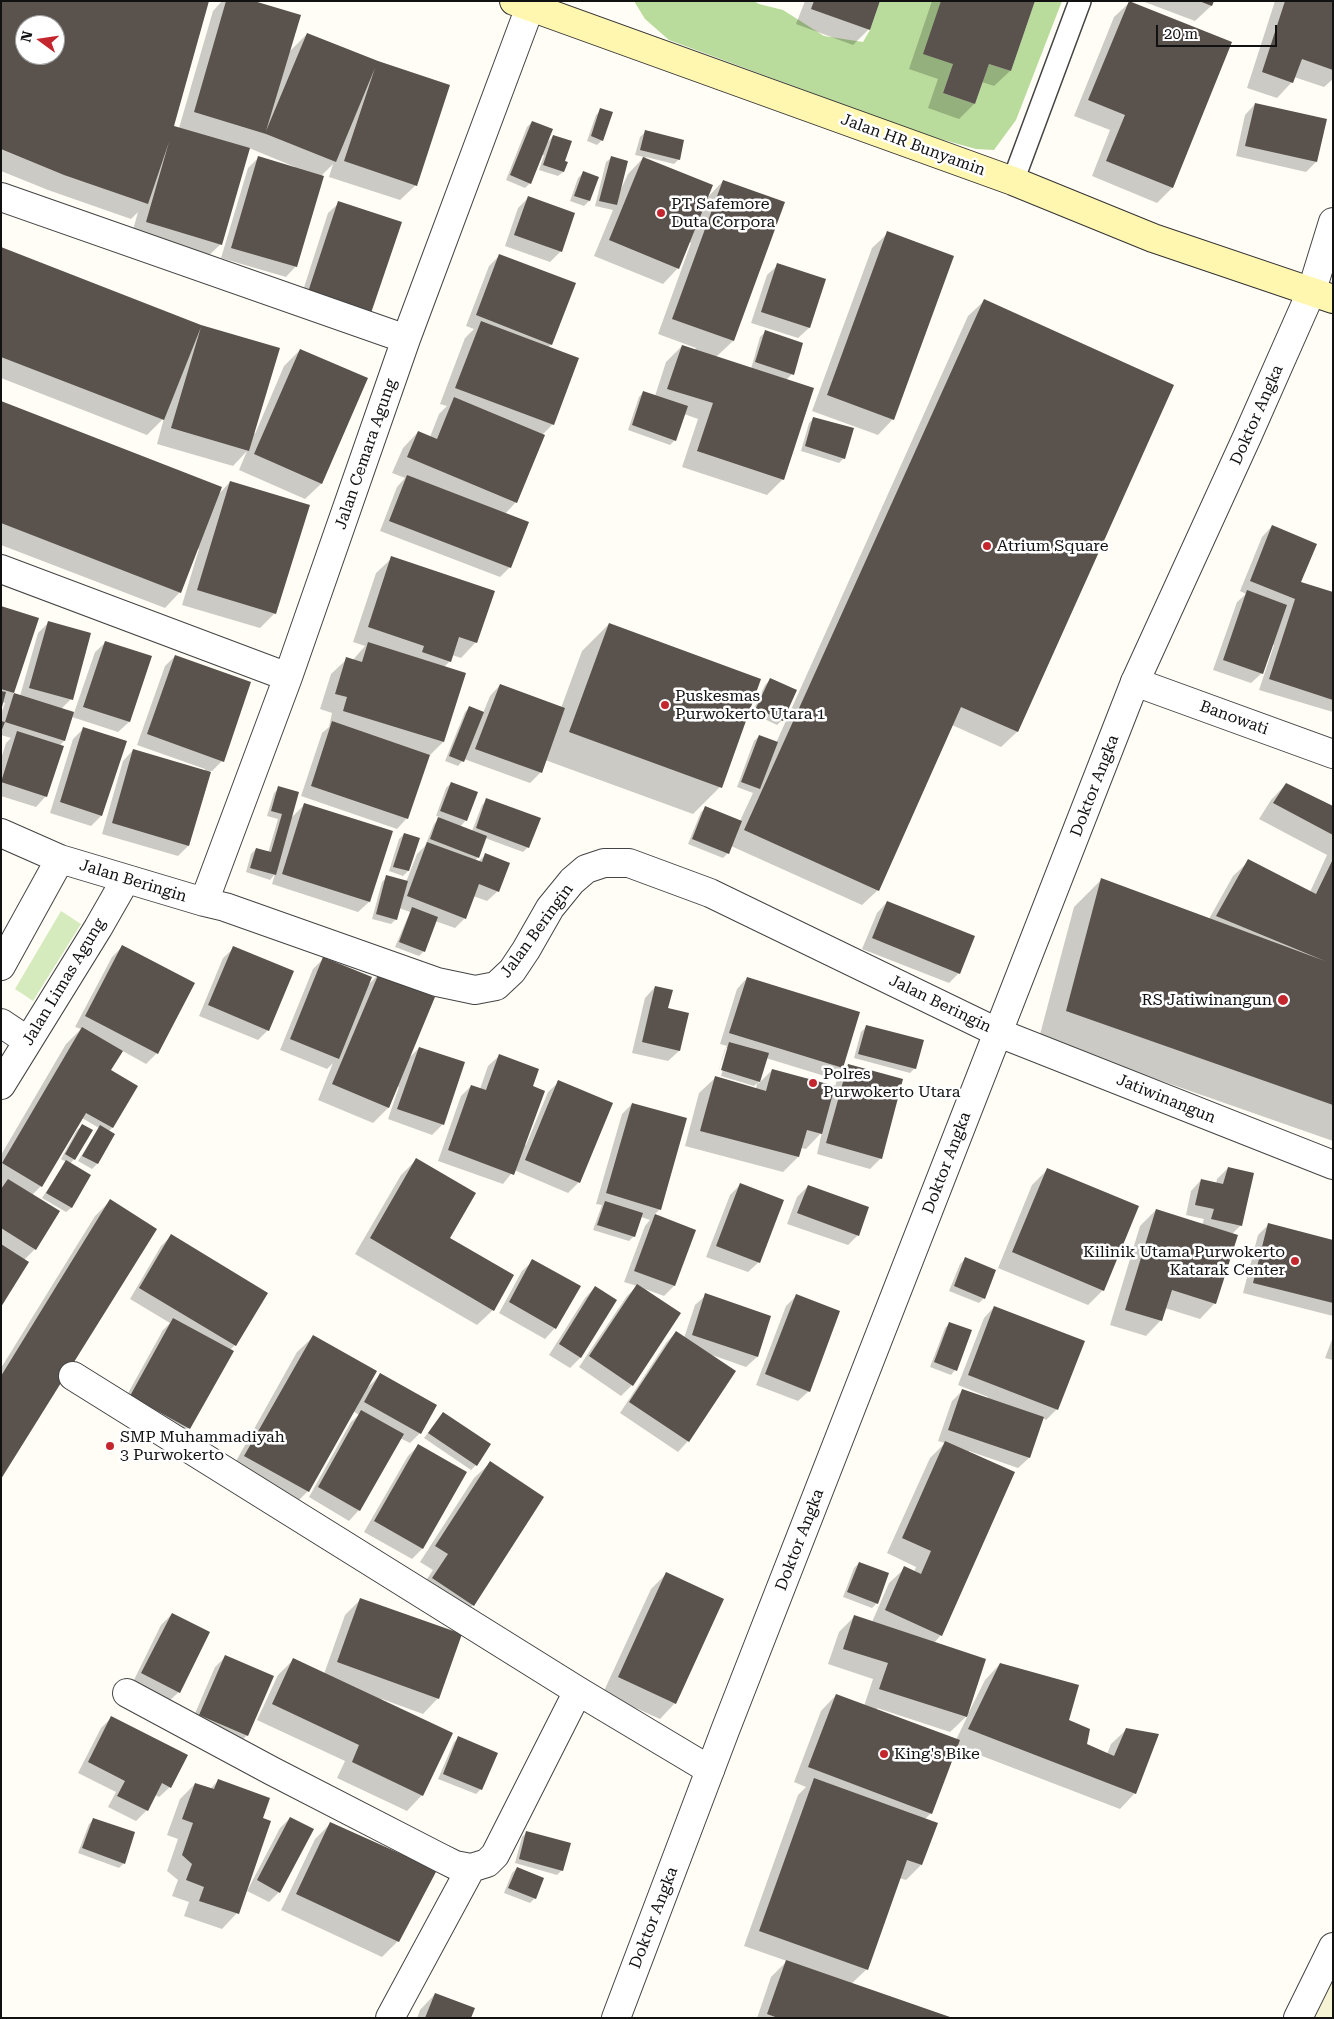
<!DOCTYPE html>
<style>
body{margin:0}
#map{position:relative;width:1334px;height:2019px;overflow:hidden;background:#fffdf5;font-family:"Roboto Serif",serif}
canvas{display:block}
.frame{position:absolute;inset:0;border:2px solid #111;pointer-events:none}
.north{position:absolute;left:15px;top:15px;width:50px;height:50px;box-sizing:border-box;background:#fff;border:1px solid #a0a0a0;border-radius:50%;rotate:284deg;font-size:14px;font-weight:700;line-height:20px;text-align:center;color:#111}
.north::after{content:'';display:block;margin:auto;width:18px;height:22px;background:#c4262e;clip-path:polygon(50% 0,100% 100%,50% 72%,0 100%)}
.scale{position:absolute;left:1156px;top:25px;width:121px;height:22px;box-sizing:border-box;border:2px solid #111;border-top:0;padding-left:6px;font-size:15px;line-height:18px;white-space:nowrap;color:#111;-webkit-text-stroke:4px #fff;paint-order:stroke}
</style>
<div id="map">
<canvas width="1334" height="2019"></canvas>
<div class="frame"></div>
<div class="north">N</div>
<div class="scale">20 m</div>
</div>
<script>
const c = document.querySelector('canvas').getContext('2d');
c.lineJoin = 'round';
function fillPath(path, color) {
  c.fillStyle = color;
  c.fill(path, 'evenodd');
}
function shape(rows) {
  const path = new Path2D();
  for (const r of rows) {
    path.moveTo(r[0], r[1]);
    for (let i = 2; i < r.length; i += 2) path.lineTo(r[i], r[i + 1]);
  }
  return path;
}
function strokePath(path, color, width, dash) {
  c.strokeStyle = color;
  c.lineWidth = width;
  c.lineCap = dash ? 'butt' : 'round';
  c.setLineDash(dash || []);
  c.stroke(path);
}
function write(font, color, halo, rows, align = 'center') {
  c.font = font + ' "Roboto Serif",serif';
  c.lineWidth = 5;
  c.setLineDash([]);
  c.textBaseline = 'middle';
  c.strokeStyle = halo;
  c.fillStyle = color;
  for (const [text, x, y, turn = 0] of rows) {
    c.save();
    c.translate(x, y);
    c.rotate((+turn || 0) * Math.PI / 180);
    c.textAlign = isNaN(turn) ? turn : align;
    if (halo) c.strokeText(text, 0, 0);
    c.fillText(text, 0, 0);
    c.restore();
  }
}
fillPath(shape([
 [1333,1979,1333,2018,1313,2018]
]), '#f6f3d4');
fillPath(shape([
 [61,911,81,924,33,1001,15,989]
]), '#d5ebbd');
fillPath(shape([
 [634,1,754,1,759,4,783,10,824,36,863,42,870,30,880,1,941,1,953,64,943,93,975,104,989,64,1011,71,1035,1,1062,1,1016,120,994,150,976,149,926,135,669,40,645,19]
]), '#b9dc9c');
fillPath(shape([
 [1,1,208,1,172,127,179,128,213,11,222,1,249,1,288,53,307,34,377,62,416,185,400,200,329,177,333,164,320,177,296,266,286,277,221,258,248,168,258,158,294,169,295,167,249,148,221,244,205,259,131,237,138,212,131,219,48,190,1,171],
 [25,25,55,25,55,55,25,55],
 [805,1,879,1,869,29,853,45,796,24],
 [932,1,1033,1,1010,71,994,86,982,82,974,104,959,119,928,108,938,79,909,69],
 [1142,1,1212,1,1211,6,1195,21],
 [1275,1,1333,1,1333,79,1324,87,1294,77,1292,82,1277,98,1247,88],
 [1130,2,1172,188,1157,203,1092,176,1110,130,1074,116,1114,17],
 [1255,104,1316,162,1306,172,1236,156,1245,115],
 [601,110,602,140,597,145,587,141,596,115],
 [532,122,546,144,553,136,563,161,563,172,558,176,539,170,544,155,542,155,530,183,525,188,506,180,527,127],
 [645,132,679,159,674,164,646,157,645,159,707,198,723,181,733,341,716,357,751,369,760,337,765,332,792,374,786,380,783,479,767,495,682,467,698,419,684,414,675,440,670,445,628,430,639,397,644,392,655,396,666,362,682,346,695,350,696,348,658,334,691,243,689,242,678,268,663,284,594,256,613,210,595,206,606,162,611,158,621,189,628,174,644,157,635,155,640,137],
 [583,173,589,201,584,206,570,201,578,178],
 [528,198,561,251,550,262,505,246,518,208],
 [339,203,370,312,299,303,328,213],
 [888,233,893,419,878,435,812,411,872,248],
 [1,249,201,326,255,434,284,366,300,350,367,379,321,484,305,499,239,470,247,451,233,466,157,444,164,418,147,435,1,378],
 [500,255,551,344,548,348,553,424,542,435,516,502,505,514,510,567,500,577,380,531,397,487,405,478,392,473,403,448,418,432,430,437,439,414,447,406,440,404,465,338,474,329,466,326,489,266],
 [778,265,825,280,809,328,798,338,751,323,767,275],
 [984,301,1172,386,1017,732,1001,747,952,725,878,890,862,905,731,846,728,853,723,858,688,844,701,812,706,808,740,821,753,793,737,787,754,741,759,736,776,743,968,316],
 [1,403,218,495,230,482,275,613,260,628,182,605,199,549,197,548,180,592,165,608,1,545],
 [814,418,844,458,839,463,801,451,809,423],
 [1272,526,1299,583,1333,594,1333,712,1259,690,1274,645,1272,644,1262,673,1251,683,1213,670,1237,602,1246,594,1240,591,1262,537],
 [392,558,476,642,461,658,452,655,450,661,444,667,443,742,428,757,407,818,397,829,301,796,322,733,329,727,332,713,320,709,331,674,347,659,352,661,365,646,353,642,376,573],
 [1,607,37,619,13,694,20,696,38,633,49,622,71,699,61,709,74,713,95,652,106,642,150,657,129,722,118,732,72,717,64,741,59,746,46,796,36,807,1,796,1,759,6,743,11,738,1,735,1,714,5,703,2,702,1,704],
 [609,624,720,787,693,814,545,760,540,773,530,783,464,759,458,766,445,761,465,712,470,707,483,713,490,696,500,685,561,708,582,651],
 [175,656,222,761,212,771,210,771,188,846,178,856,102,834,123,761,133,750,205,771,205,769,137,745,165,666],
 [770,680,782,720,777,725,752,713,765,685],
 [84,728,101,816,91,826,50,813,73,739],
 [451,783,466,820,460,827,472,831,482,805,487,800,528,847,523,852,485,838,478,857,475,861,478,862,485,855,498,891,487,901,473,896,465,918,455,928,435,921,424,951,419,956,395,947,410,912,399,908,396,919,391,924,372,919,382,882,387,877,406,882,417,854,425,846,434,824,440,817,436,816,446,788],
 [1286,784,1333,808,1333,1141,1039,1038,1074,907,1101,880,1209,919,1233,876,1249,861,1310,892,1327,855,1259,819,1271,800],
 [279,788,291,818,305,804,369,902,358,912,272,884,275,874,270,880,246,872,251,854,256,849,268,853,278,819,267,816,274,793],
 [404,834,408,871,403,876,389,871,399,839],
 [887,902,959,973,949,983,862,949,877,913],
 [122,947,157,1053,146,1064,121,1050,109,1071,112,1128,108,1132,114,1135,97,1164,92,1169,78,1161,99,1128,82,1118,41,1186,32,1195,35,1249,24,1260,1,1304,1,1155,66,1044,81,1029,75,1027,112,957],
 [234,948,268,1030,258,1040,199,1016,223,958],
 [324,958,367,986,379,974,408,1059,419,1048,463,1063,442,1125,432,1135,388,1119,399,1087,397,1086,388,1108,373,1123,318,1100,333,1063,327,1069,280,1050,313,969],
 [747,978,858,1013,842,1068,831,1078,766,1058,758,1084,772,1070,835,1087,838,1075,849,1065,881,1158,870,1169,817,1154,822,1132,806,1149,801,1148,798,1157,783,1172,685,1146,699,1093,715,1078,756,1089,757,1083,754,1086,721,1076,729,1048,726,1048,717,1075,725,1049,727,1046,720,1044,737,989],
 [655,987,666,1009,679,1051,668,1061,632,1053,645,998],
 [866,1027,915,1068,910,1073,854,1058,861,1032],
 [499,1056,532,1087,524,1144,526,1145,548,1092,559,1082,612,1104,578,1183,568,1193,514,1170,503,1184,438,1161,461,1096,471,1086,480,1089,488,1066],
 [632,1104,660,1209,654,1215,695,1230,674,1286,664,1296,645,1289,679,1314,632,1385,621,1396,579,1367,627,1296,637,1286,624,1282,645,1226,650,1220,641,1217,634,1236,629,1241,593,1230,602,1205,596,1204,622,1114],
 [82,1126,74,1159,70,1164,90,1176,71,1208,66,1212,42,1198,66,1162,61,1159,77,1130],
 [416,1160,448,1238,493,1310,477,1325,355,1254,401,1175],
 [1228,1168,1241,1225,1232,1234,1215,1303,1200,1319,1165,1308,1161,1320,1146,1336,1110,1325,1140,1226,1156,1210,1202,1225,1204,1219,1186,1215,1191,1191,1201,1180,1216,1184,1217,1179],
 [1047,1170,1103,1290,1088,1305,998,1268,1032,1185],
 [740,1185,759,1262,748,1272,706,1257,730,1195],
 [808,1186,858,1235,848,1245,787,1224,797,1197],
 [110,1201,1,1477,1,1368,95,1216],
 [1268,1225,1333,1241,1333,1316,1243,1293,1258,1235],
 [171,1236,235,1345,230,1350,189,1429,179,1439,121,1406,163,1330,170,1323,130,1299,161,1246],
 [965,1259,984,1298,979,1303,949,1291,960,1264],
 [533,1261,555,1328,545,1339,499,1313,522,1271],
 [595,1287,581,1357,570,1368,549,1355,585,1298],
 [706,1295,757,1357,746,1367,712,1355,688,1441,678,1452,620,1413,666,1343,676,1332,684,1338,695,1305],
 [797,1295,809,1391,798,1401,756,1385,786,1306],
 [994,1307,1057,1409,1046,1420,1043,1418,1029,1458,1018,1468,969,1451,941,1635,934,1643,967,1712,969,1712,985,1680,1000,1664,1067,1721,1086,1745,1107,1754,1111,1744,1127,1729,1135,1793,1120,1809,956,1746,931,1813,924,1820,921,1865,906,1880,899,1878,867,1969,851,1984,947,2018,757,2018,771,1977,787,1961,744,1946,798,1795,806,1787,794,1782,821,1711,836,1695,864,1706,873,1679,828,1664,839,1632,855,1616,872,1622,889,1583,905,1568,914,1572,916,1567,887,1553,930,1458,945,1443,938,1441,952,1401,963,1390,988,1399,988,1397,958,1385,984,1318],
 [877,1708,950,1732,968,1715,956,1740,877,1710],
 [950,1323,955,1370,951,1375,930,1367,945,1328],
 [313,1337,366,1389,381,1374,420,1433,410,1443,400,1438,359,1510,349,1521,309,1497,351,1422,359,1415,353,1411,308,1491,292,1507,230,1472,297,1352],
 [1333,1337,1333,1360,1325,1358],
 [443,1413,476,1465,471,1470,424,1438],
 [418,1446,466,1473,422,1549,412,1559,364,1532,408,1456],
 [490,1463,473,1605,458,1620,417,1594,433,1570,420,1562,474,1478],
 [859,1563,877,1603,872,1608,843,1597,854,1568],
 [666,1574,675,1703,660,1719,603,1693,651,1589],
 [361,1599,438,1698,423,1714,382,1699,381,1701,422,1795,407,1811,337,1778,345,1761,257,1720,278,1675,293,1660,324,1674,345,1615],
 [172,1614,179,1692,168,1702,132,1684,161,1625],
 [225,1657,247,1735,237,1746,190,1725,215,1667],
 [112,1717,170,1787,159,1797,155,1795,146,1811,136,1821,108,1807,116,1792,78,1773,101,1728],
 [459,1737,481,1789,476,1794,438,1779,454,1742],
 [218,1781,262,1819,237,1913,222,1929,184,1916,189,1902,172,1896,178,1880,167,1871,178,1839,167,1835,180,1799,195,1784,210,1789],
 [290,1818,279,1892,269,1902,247,1891,280,1828],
 [94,1819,124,1863,119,1868,78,1853,89,1824],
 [330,1824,436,1870,398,1941,382,1957,281,1910,315,1839],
 [527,1832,562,1870,557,1875,515,1863,522,1837],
 [517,1868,542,1878,535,1898,530,1903,504,1893,512,1873],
 [435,1994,469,2018,417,2018,420,2010]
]), '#0003');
fillPath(shape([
 [1,1,209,1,174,126,250,148,222,245,146,222,169,142,148,204,64,175,1,149],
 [25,25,55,25,55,55,25,55],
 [226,1,254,1,301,15,266,131,307,33,378,61,450,85,417,186,344,161,375,68,336,162,266,134,194,112],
 [814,1,880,1,870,30,811,9],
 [941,1,1035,1,1011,71,989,64,975,104,943,93,953,64,923,54],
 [1129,1,1232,42,1173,188,1106,161,1125,115,1088,100],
 [1199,1,1214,1,1212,6],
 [1285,1,1333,1,1333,70,1302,59,1293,83,1262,72],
 [1255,103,1327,119,1317,162,1245,146],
 [600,108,613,112,603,141,591,136],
 [532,121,553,129,531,184,510,175],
 [645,130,684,140,680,160,640,150],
 [553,135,572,141,565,161,568,162,564,172,543,165],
 [258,156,324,176,297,267,231,248],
 [611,156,628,161,617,205,599,201],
 [643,157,713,185,679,269,609,240],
 [583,171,599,177,590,201,574,196],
 [723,180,785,202,734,341,672,319],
 [528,196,575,213,562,252,514,235],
 [338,201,402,222,371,313,308,292],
 [887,231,954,256,894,420,827,395],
 [1,247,201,325,280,348,249,451,171,428,201,327,164,420,1,357],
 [499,254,576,283,552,345,476,315],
 [777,263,826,279,810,328,761,312],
 [984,299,1174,385,1018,732,961,707,879,891,744,830],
 [481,321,579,358,554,425,455,388],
 [765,330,803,343,794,375,755,362],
 [682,345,814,388,784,480,697,451,713,403,667,389],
 [300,349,368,378,322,484,254,454],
 [643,391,688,406,676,441,632,425],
 [454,397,545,435,517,503,407,457,418,431,437,439],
 [1,401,222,487,181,593,1,523],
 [813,417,854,428,845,459,805,446],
 [407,475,529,522,511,568,389,521],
 [230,481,310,505,276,614,197,590],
 [1272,525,1317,544,1301,582,1333,592,1333,700,1269,679,1295,599,1250,581],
 [391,556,495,591,477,643,459,637,451,662,422,652,424,646,368,627],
 [1247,590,1287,605,1263,674,1223,660],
 [1,606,39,618,14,693,1,689],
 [48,621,91,633,73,700,29,688],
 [609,623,761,679,722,788,569,732],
 [105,641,152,656,130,722,83,707],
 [368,642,466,673,444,742,343,711,347,697,335,694,346,657,362,662],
 [175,655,251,682,224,762,147,734],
 [770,678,797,690,783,721,756,708],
 [500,684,565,708,542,773,475,749],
 [1,691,6,692,2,707,1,707],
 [14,693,74,712,65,741,5,722,1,732,1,721,5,722],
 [469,706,484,712,464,762,449,756],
 [332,721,430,755,408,819,311,786],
 [83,727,127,741,102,816,60,802],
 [17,731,64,746,47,797,1,782],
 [759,735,778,742,760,789,741,782],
 [133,749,211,772,189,846,112,823],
 [451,782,478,792,467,821,440,811],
 [1286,783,1333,806,1333,835,1273,803],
 [278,786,299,792,276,875,250,868,256,848,271,852,282,814,271,811],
 [486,798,541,818,529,848,476,828],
 [304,803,393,831,370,902,282,874],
 [705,806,742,821,729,854,692,839],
 [438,817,487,836,479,858,430,839],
 [404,833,420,838,409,871,393,867],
 [427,842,482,862,485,853,510,863,499,892,479,884,466,919,407,896],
 [1248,859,1316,894,1333,859,1333,1105,1066,1011,1101,878,1325,961,1216,916],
 [386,875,408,881,397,920,376,914],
 [887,901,975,936,960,974,872,938],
 [412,907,438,917,425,952,399,942],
 [122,945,195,983,158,1054,85,1016],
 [233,946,294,971,269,1031,208,1005],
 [323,957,372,977,339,1059,290,1039],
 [379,973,435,997,389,1108,332,1084],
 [747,977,860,1012,843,1068,729,1033],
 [655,986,673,990,668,1008,689,1013,680,1051,642,1042],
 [866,1025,924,1040,916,1069,858,1054],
 [82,1027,123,1051,111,1070,138,1086,113,1128,86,1113,42,1187,2,1163],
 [729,1042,769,1053,760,1082,721,1070],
 [419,1047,465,1062,444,1125,397,1109],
 [499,1054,539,1069,533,1086,545,1091,514,1175,448,1150,471,1085,486,1090],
 [848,1064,903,1079,882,1159,826,1143],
 [772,1069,835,1086,822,1134,807,1130,799,1157,700,1131,715,1076,766,1091],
 [558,1080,613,1103,580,1183,525,1160],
 [632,1103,687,1118,661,1210,606,1193],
 [82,1124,93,1130,75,1160,65,1154],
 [100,1125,115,1134,98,1164,82,1156],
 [416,1158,476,1193,450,1238,514,1275,494,1311,370,1238],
 [66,1160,91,1175,72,1208,46,1193],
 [1228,1167,1254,1173,1242,1226,1211,1219,1214,1209,1195,1205,1201,1179,1223,1184],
 [1047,1168,1139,1206,1104,1291,1012,1252],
 [8,1179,60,1211,36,1250,1,1228,1,1189],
 [740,1183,784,1200,760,1263,716,1246],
 [808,1185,869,1207,859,1236,797,1213],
 [110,1199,157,1229,1,1479,1,1376],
 [605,1201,643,1213,635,1237,597,1225],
 [1156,1209,1238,1235,1216,1304,1172,1290,1162,1321,1125,1310],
 [655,1214,696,1230,675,1286,634,1271],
 [1268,1223,1333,1240,1333,1303,1253,1283],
 [171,1234,268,1293,236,1346,139,1288],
 [1,1244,29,1262,1,1307],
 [965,1257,996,1270,985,1299,954,1286],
 [532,1259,581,1286,556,1329,509,1302],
 [637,1284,681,1313,633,1386,589,1356],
 [595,1286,617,1300,581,1358,559,1344],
 [705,1293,771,1316,758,1357,692,1335],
 [796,1294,840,1311,810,1392,765,1374],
 [994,1306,1085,1341,1058,1410,968,1375],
 [173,1318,234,1351,190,1429,130,1396],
 [949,1322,972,1330,957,1371,934,1362],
 [676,1331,736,1371,689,1442,629,1402],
 [313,1335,377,1371,309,1492,244,1456],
 [380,1373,437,1405,421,1434,364,1402],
 [962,1389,1044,1417,1030,1458,948,1430],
 [361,1410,404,1434,360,1511,318,1487],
 [443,1412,491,1444,477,1466,428,1433],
 [945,1441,1015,1472,942,1636,885,1610,904,1566,921,1574,931,1551,902,1538],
 [418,1444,467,1472,423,1549,374,1521],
 [490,1461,544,1497,474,1606,432,1578,448,1554,435,1546],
 [859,1562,889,1573,878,1604,847,1592],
 [666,1572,724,1599,676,1704,618,1677],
 [360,1598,462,1634,439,1699,337,1662],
 [172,1613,210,1632,180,1693,141,1673],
 [854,1615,986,1659,967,1717,879,1689,888,1663,843,1649],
 [225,1655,274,1676,248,1736,199,1715],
 [293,1658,453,1733,423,1796,352,1762,359,1745,272,1704],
 [1000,1663,1079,1685,1069,1720,1090,1729,1087,1744,1114,1756,1126,1728,1159,1734,1136,1794,968,1729],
 [836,1694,960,1740,932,1814,808,1767],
 [111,1716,188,1755,171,1788,162,1783,148,1811,117,1796,125,1781,88,1762],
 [458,1736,498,1753,482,1790,443,1774],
 [814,1778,938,1823,922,1865,907,1860,868,1970,759,1931],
 [218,1779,270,1798,263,1818,271,1821,239,1914,199,1901,204,1887,186,1880,192,1864,182,1855,193,1823,182,1819,195,1783,214,1789],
 [290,1817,314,1829,280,1893,257,1880],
 [93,1818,135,1832,125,1864,82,1848],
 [330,1822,437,1870,399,1942,296,1894],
 [526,1831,571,1843,563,1871,519,1859],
 [517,1867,544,1878,536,1899,508,1888],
 [786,1960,950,2017,950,2018,778,2018,767,2014],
 [435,1993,475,2008,471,2018,425,2018]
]), '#5a524d');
const service = shape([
 [1013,181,1080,1]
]);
const minor = shape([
 [1,197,406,339],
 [1,569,288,677],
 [1135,682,1333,754],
 [1,833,60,859,204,902,225,907,437,982,475,990,496,986,512,971,526,950,550,908,572,881,586,869,604,863,629,863,710,893,999,1033],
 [204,902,288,677,406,339,530,7],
 [1,966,60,859],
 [1,1023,28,1041],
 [1,1085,98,928,126,879],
 [73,1376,578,1691,710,1770],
 [127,1693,272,1771,439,1857,455,1865,471,1868,487,1863,495,1855,578,1691],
 [390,2018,471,1868],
 [1298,2018,1333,1947]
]);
const tertiary = shape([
 [999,1033,1333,1165],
 [616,2018,726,1728,1135,682,1247,437,1312,290,1333,222]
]);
const secondary = shape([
 [514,1,1013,181,1153,238,1333,299]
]);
strokePath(service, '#444', 24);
strokePath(minor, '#444', 30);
strokePath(tertiary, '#444', 30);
strokePath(secondary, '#333', 30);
strokePath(service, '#fff', 21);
strokePath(minor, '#fff', 28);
strokePath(tertiary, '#fff', 28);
strokePath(secondary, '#fff6b0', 28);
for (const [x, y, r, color] of [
 [661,213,5,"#c4262e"],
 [987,546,5,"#c4262e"],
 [665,705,5,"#c4262e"],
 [1283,1000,6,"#c4262e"],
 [813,1083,5,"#c4262e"],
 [1295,1261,5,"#c4262e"],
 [110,1446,5,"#c4262e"],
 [884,1754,5,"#c4262e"]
]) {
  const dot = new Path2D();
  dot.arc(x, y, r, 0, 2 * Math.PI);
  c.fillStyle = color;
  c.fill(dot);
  strokePath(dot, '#fff', 2);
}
write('16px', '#111', '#fff', [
 ["Jalan HR Bunyamin",913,145,20],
 ["Doktor Angka",1257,415,-66],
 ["Jalan Cemara Agung",366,454,-71],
 ["Banowati",1234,718,20],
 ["Doktor Angka",1095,786,-69],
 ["Jalan Beringin",133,881,17],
 ["Jalan Beringin",537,931,-54],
 ["Jalan Limas Agung",64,982,-59],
 ["Jalan Beringin",940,1004,26],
 ["Jatiwinangun",1166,1099,22],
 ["Doktor Angka",947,1163,-69],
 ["Doktor Angka",800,1540,-69],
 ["Doktor Angka",654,1918,-69]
]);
write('16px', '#111', '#fff', [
 ["PT Safemore",671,204],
 ["Duta Corpora",671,222],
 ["Atrium Square",997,546],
 ["Puskesmas",675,696],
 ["Purwokerto Utara 1",675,714],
 ["RS Jatiwinangun",1272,1000,"right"],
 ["Polres",823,1074],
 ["Purwokerto Utara",823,1092],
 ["Kilinik Utama Purwokerto",1285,1252,"right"],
 ["Katarak Center",1285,1270,"right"],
 ["SMP Muhammadiyah",120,1437],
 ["3 Purwokerto",120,1455],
 ["King's Bike",894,1754]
], 'left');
</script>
